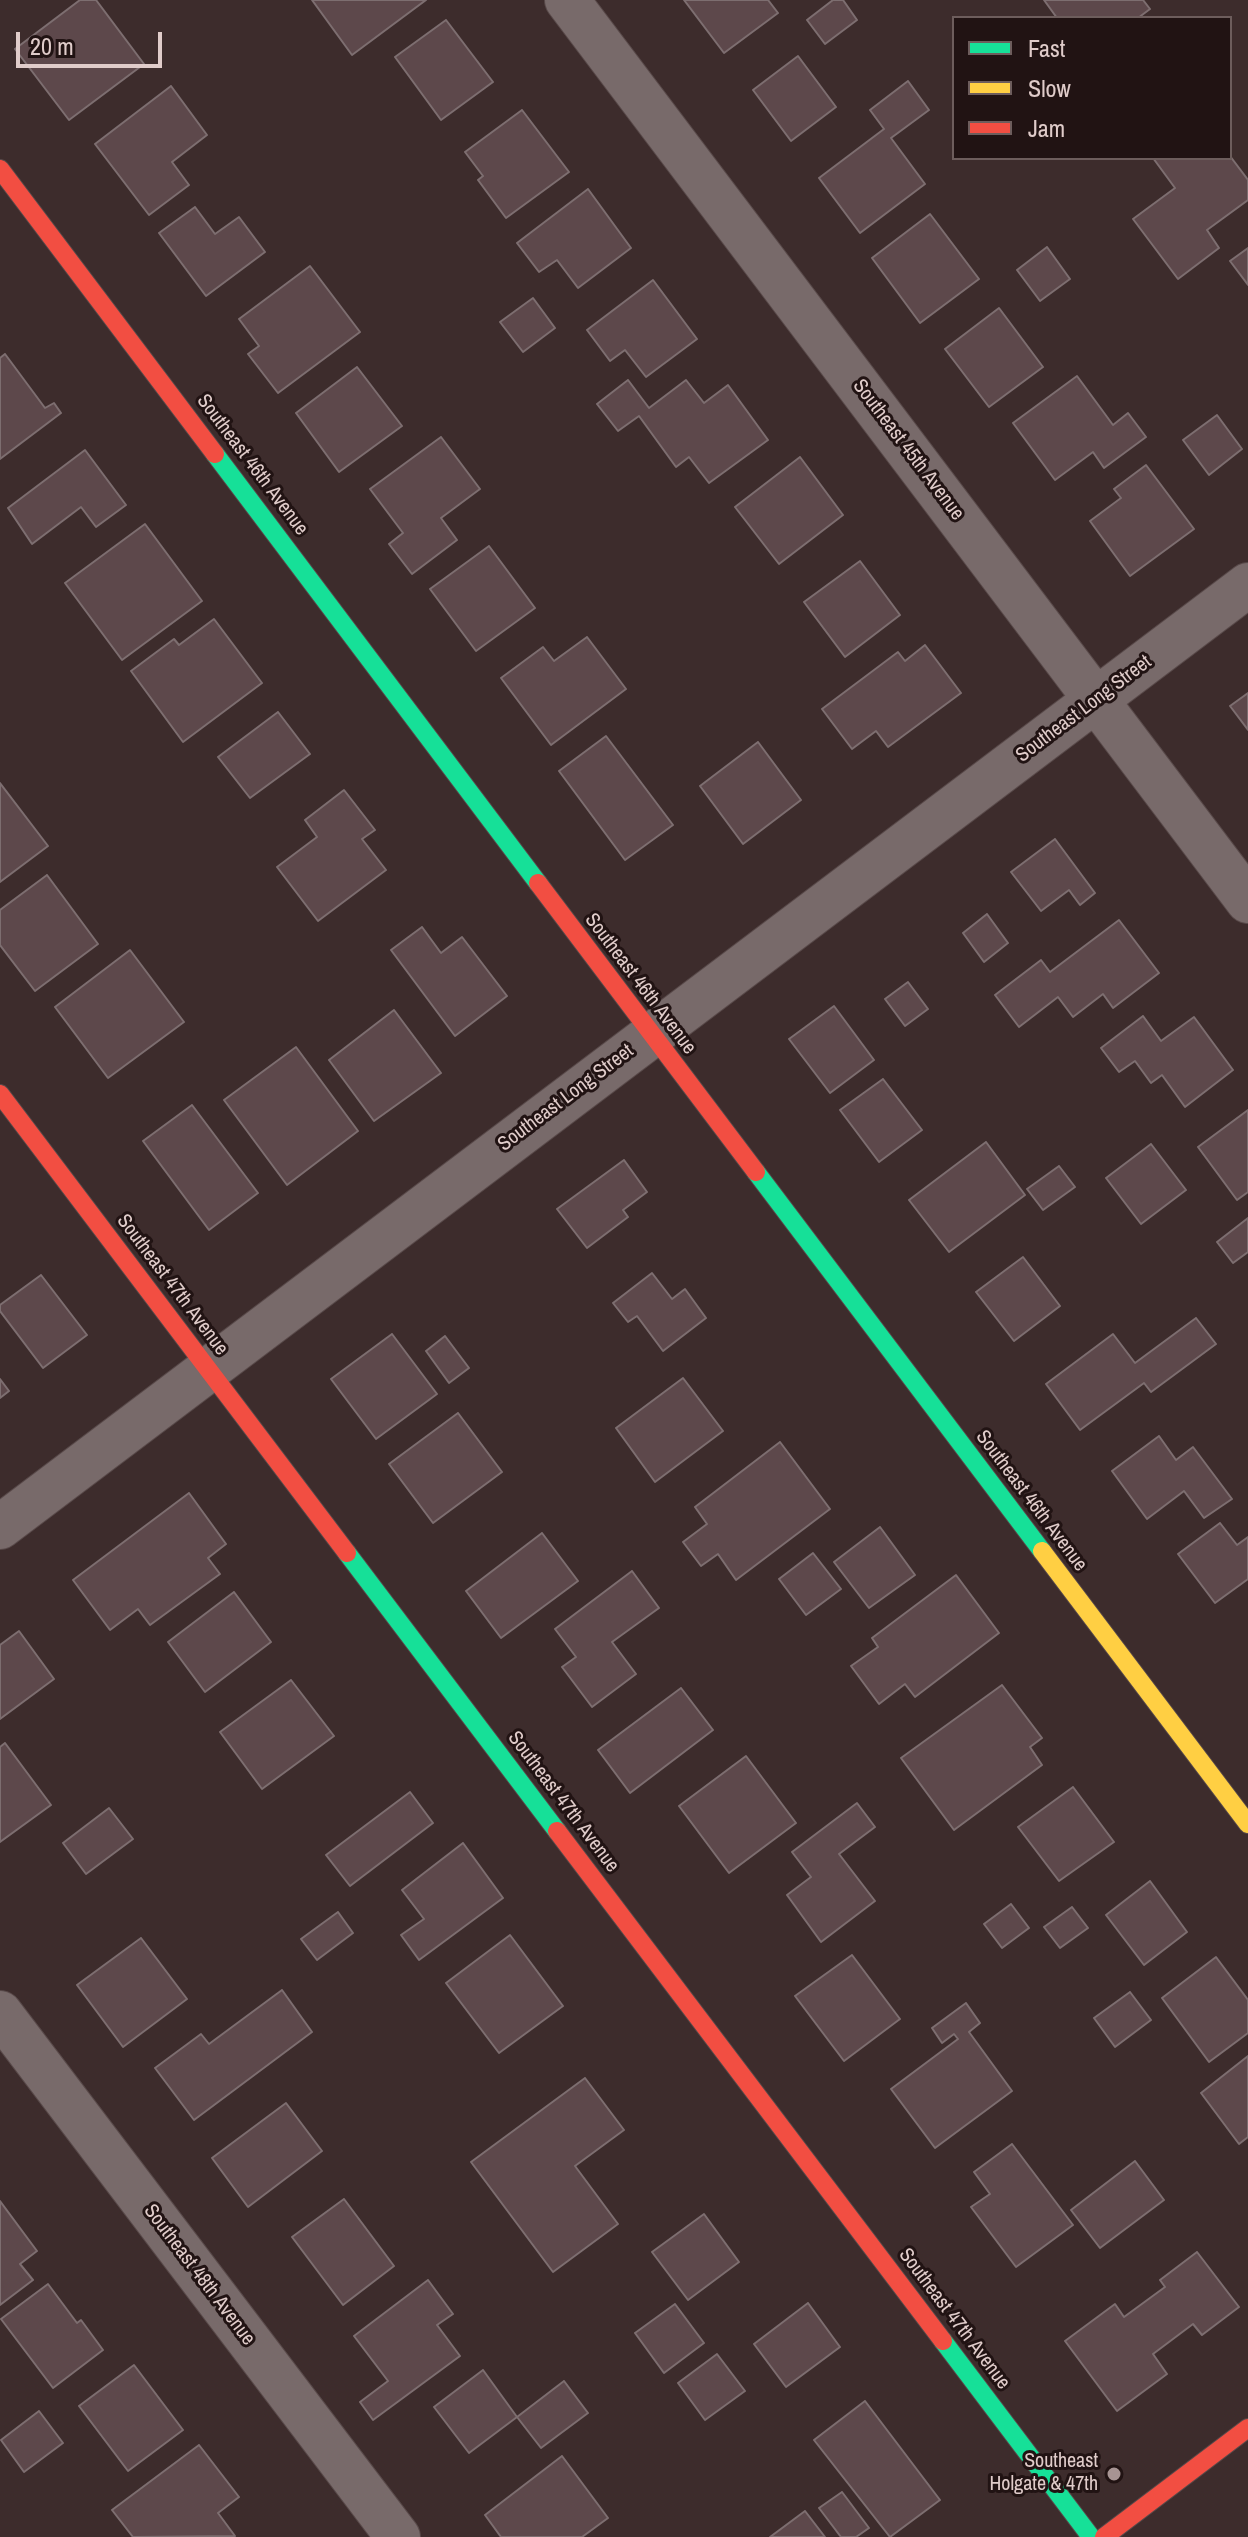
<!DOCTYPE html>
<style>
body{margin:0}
#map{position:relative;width:1248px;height:2537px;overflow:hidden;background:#3d2c2c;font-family:"Archivo Narrow",sans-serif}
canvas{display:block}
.legend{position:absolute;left:952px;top:16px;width:280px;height:144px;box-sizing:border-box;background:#211313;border:2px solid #6d5d5c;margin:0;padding:10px 14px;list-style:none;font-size:24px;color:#e0ccca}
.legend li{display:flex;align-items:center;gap:16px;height:40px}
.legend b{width:40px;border:2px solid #6d5d5c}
.scale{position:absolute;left:16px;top:32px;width:146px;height:36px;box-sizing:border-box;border:4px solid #e0ccca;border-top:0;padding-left:10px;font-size:24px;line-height:28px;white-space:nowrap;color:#e0ccca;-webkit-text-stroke:6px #211313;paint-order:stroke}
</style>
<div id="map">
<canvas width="1248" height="2537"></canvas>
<ul class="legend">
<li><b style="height:10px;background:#16e098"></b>Fast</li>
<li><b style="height:10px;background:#ffcf43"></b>Slow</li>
<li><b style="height:10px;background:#f24e42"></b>Jam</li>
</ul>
<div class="scale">20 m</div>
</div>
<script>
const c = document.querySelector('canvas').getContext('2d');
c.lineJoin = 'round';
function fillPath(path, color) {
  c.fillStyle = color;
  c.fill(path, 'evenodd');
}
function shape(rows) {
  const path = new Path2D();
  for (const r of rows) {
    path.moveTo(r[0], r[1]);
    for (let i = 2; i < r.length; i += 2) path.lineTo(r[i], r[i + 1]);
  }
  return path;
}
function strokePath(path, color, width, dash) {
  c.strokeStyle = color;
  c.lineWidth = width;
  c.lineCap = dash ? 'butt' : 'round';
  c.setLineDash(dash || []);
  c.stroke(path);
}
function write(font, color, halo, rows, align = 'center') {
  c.font = font + ' "Archivo Narrow",sans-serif';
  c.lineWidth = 6;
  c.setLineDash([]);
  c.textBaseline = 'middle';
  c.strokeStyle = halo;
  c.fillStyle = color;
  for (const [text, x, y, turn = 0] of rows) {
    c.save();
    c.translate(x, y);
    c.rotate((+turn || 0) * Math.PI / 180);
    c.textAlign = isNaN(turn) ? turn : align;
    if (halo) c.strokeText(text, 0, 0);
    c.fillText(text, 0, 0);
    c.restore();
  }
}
const building = shape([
 [80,0,96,0,144,64,69,120,15,49,80,0],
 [312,0,426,0,352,55,312,0],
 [684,0,768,0,778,13,724,53,684,0],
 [833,0,843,0,857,20,825,44,807,20,833,0],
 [1044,0,1143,0,1150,9,1138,18,1057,18,1044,0],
 [446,20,493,82,441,120,395,57,446,20],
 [798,56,836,107,791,141,753,90,798,56],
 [908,81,929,110,891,138,925,184,860,233,819,178,884,129,870,110,908,81],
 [171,86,207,135,172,162,189,185,149,215,95,144,171,86],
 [522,110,569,172,506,218,478,180,483,176,465,152,522,110],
 [1230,156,1248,180,1248,200,1207,230,1219,248,1178,279,1133,219,1175,188,1153,158,1230,156],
 [588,189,631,248,578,288,557,260,539,272,517,243,588,189],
 [195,207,215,234,239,217,265,252,206,296,159,233,195,207],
 [930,214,979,279,920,323,872,258,930,214],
 [1047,247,1070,279,1040,301,1017,270,1047,247],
 [1248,248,1248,285,1230,261,1248,248],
 [310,266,360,332,278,393,248,354,259,346,239,319,310,266],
 [653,280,697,339,646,377,625,350,610,361,587,330,653,280],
 [533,298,555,328,523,352,500,322,533,298],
 [999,308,1043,367,989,407,945,349,999,308],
 [5,354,45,408,54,403,61,413,0,459,0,358,5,354],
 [357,367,402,426,339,472,296,413,357,367],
 [1077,376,1113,425,1128,413,1146,437,1104,468,1093,452,1055,480,1013,423,1077,376],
 [628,380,649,408,686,380,704,403,728,385,768,440,709,483,689,457,676,467,639,416,618,431,597,404,628,380],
 [1217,415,1242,449,1209,475,1183,440,1217,415],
 [441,437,480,489,441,518,457,540,412,574,389,544,403,533,370,489,441,437],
 [85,450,126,505,96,527,81,507,32,544,8,508,85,450],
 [800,457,843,515,779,564,735,507,800,457],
 [1146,465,1194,529,1130,576,1090,521,1121,498,1114,489,1146,465],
 [145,524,202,601,122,660,65,583,145,524],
 [489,546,535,608,476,651,430,589,489,546],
 [860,561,900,615,845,657,804,602,860,561],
 [214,619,262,683,183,742,131,671,174,639,179,645,214,619],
 [587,637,626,689,551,745,501,678,543,647,554,661,587,637],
 [925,645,961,693,888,747,876,731,852,749,822,709,898,652,905,661,925,645],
 [1248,693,1248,730,1230,706,1248,693],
 [278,712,310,754,250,798,218,757,278,712],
 [606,736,673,825,625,860,559,771,606,736],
 [758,742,801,800,743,844,700,786,758,742],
 [0,783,48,846,0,882,0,783],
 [344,790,375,830,362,839,386,870,318,921,277,867,317,837,305,820,344,790],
 [1055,839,1095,893,1080,905,1069,890,1041,911,1011,872,1055,839],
 [47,875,98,944,35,991,0,945,0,910,47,875],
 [987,914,1008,943,984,962,963,933,987,914],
 [1119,920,1159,973,1113,1008,1103,994,1073,1017,1058,997,1019,1027,995,995,1041,960,1050,972,1119,920],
 [422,927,441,953,462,937,507,996,455,1036,391,950,422,927],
 [130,950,184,1022,108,1078,55,1007,130,950],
 [908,982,928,1009,905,1026,885,999,908,982],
 [834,1006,874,1060,830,1093,789,1039,834,1006],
 [394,1010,441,1073,374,1121,329,1060,394,1010],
 [1143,1016,1161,1041,1194,1017,1233,1070,1185,1107,1162,1075,1151,1083,1135,1061,1119,1072,1101,1048,1143,1016],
 [296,1047,358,1131,287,1185,224,1100,296,1047],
 [883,1079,922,1130,879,1162,840,1110,883,1079],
 [192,1105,258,1193,209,1230,143,1141,192,1105],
 [1248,1110,1248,1192,1237,1200,1198,1147,1248,1110],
 [986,1142,1025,1195,949,1252,909,1200,986,1142],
 [1151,1144,1186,1190,1141,1224,1106,1178,1151,1144],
 [624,1160,647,1192,623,1210,628,1217,587,1248,557,1209,624,1160],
 [1059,1166,1075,1187,1043,1210,1027,1189,1059,1166],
 [1248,1218,1248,1252,1233,1263,1217,1242,1248,1218],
 [1023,1257,1060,1306,1014,1341,976,1292,1023,1257],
 [652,1273,672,1299,685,1289,706,1318,663,1351,637,1316,628,1322,613,1303,652,1273],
 [41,1275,87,1335,43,1368,0,1311,0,1305,41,1275],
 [1196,1318,1216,1344,1151,1392,1144,1383,1080,1430,1046,1384,1113,1334,1135,1363,1196,1318],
 [392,1334,437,1394,376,1439,331,1379,392,1334],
 [445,1336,469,1368,449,1383,426,1351,445,1336],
 [683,1378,723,1431,655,1482,616,1428,683,1378],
 [0,1379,9,1391,0,1398,0,1379],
 [458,1413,502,1472,433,1523,389,1464,458,1413],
 [1159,1436,1176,1460,1193,1447,1232,1499,1204,1518,1184,1491,1147,1519,1112,1471,1159,1436],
 [780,1442,830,1509,736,1580,718,1554,701,1566,683,1542,707,1524,695,1507,780,1442],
 [189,1493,226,1544,208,1558,220,1574,150,1625,138,1609,110,1630,73,1580,189,1493],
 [1220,1523,1237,1545,1248,1537,1248,1579,1215,1603,1178,1554,1220,1523],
 [880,1527,915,1575,869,1608,834,1562,880,1527],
 [542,1533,578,1581,501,1638,466,1591,542,1533],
 [813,1553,841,1589,806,1615,779,1579,813,1553],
 [632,1571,659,1608,612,1642,636,1674,592,1707,562,1667,576,1657,555,1629,632,1571],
 [956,1575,999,1633,915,1697,905,1684,879,1704,851,1666,878,1647,872,1638,956,1575],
 [234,1592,271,1642,205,1692,168,1642,234,1592],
 [19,1631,54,1679,0,1719,0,1645,19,1631],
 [291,1680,334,1736,262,1789,220,1732,291,1680],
 [1002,1685,1042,1738,1030,1747,1042,1765,954,1830,901,1758,1002,1685],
 [681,1688,713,1730,630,1793,598,1750,681,1688],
 [5,1743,51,1805,0,1842,0,1747,5,1743],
 [746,1756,796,1823,729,1873,679,1806,746,1756],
 [1073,1787,1114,1842,1059,1881,1018,1827,1073,1787],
 [410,1792,433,1823,350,1886,326,1855,410,1792],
 [857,1803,875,1827,839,1854,875,1901,821,1942,787,1895,811,1877,792,1852,857,1803],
 [109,1808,133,1839,86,1874,63,1843,109,1808],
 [463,1843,503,1898,419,1960,401,1935,424,1919,402,1890,463,1843],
 [1150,1881,1187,1932,1144,1965,1106,1915,1150,1881],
 [1011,1904,1029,1928,1002,1948,984,1924,1011,1904],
 [1072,1907,1088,1928,1060,1948,1044,1927,1072,1907],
 [338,1912,353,1933,317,1960,301,1939,338,1912],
 [510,1935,563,2006,499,2053,446,1983,510,1935],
 [141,1938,187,1999,123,2047,77,1985,141,1938],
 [852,1955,900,2019,844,2061,795,1996,852,1955],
 [1216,1957,1248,2000,1248,2033,1209,2062,1162,1998,1216,1957],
 [282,1990,312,2032,194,2120,155,2068,201,2034,209,2044,282,1990],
 [1130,1992,1151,2020,1115,2047,1094,2018,1130,1992],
 [966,2003,980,2023,969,2032,1012,2091,935,2148,891,2089,958,2039,954,2034,942,2043,932,2028,966,2003],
 [1248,2056,1248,2137,1239,2144,1201,2093,1248,2056],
 [585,2078,624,2130,575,2166,618,2224,553,2272,471,2162,585,2078],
 [286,2103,322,2151,248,2207,212,2158,286,2103],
 [1012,2144,1073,2225,1016,2267,971,2207,990,2194,974,2172,1012,2144],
 [1135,2161,1164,2200,1100,2248,1071,2210,1135,2161],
 [344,2199,394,2266,343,2305,292,2237,344,2199],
 [0,2201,37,2251,20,2264,33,2280,0,2305,0,2201],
 [704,2214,739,2262,688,2300,652,2252,704,2214],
 [1197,2252,1239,2307,1202,2335,1193,2324,1153,2354,1167,2374,1117,2411,1065,2341,1115,2304,1124,2317,1165,2287,1160,2280,1197,2252],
 [428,2280,453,2314,437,2325,460,2356,373,2420,360,2402,388,2381,354,2336,428,2280],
 [48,2284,77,2323,81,2320,103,2350,53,2388,1,2319,48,2284],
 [808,2303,840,2347,786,2387,754,2344,808,2303],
 [675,2304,704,2343,664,2373,635,2333,675,2304],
 [717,2354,745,2391,705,2420,678,2383,717,2354],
 [134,2365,183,2430,128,2471,79,2406,134,2365],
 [483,2370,517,2417,469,2453,434,2407,483,2370],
 [564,2381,588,2413,541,2448,517,2417,564,2381],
 [865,2401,940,2500,890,2537,814,2440,865,2401],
 [39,2411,63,2443,24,2472,1,2440,39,2411],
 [199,2445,239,2497,218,2513,235,2536,133,2537,112,2510,199,2445],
 [562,2456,608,2518,582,2537,501,2537,485,2515,562,2456],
 [842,2492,869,2528,856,2537,841,2537,819,2508,842,2492],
 [805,2511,825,2537,770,2537,805,2511]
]);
fillPath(building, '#5d484b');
strokePath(building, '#7d6e70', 2);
const street = shape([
 [567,0,1248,901],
 [0,1527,1248,585],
 [0,2013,398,2537]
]);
const fast = shape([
 [215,454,538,883],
 [756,1172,1042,1551],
 [347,1553,557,1831],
 [943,2341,1091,2537]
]);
const slow = shape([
 [1042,1551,1248,1824]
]);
const jam = shape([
 [0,169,215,454],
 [538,883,756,1172],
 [0,1094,347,1553],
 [557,1831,943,2341],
 [1104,2537,1248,2428]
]);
strokePath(street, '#584949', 46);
strokePath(fast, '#584949', 20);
strokePath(slow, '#584949', 20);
strokePath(jam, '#584949', 20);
strokePath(street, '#786a6a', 44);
strokePath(fast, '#16e098', 18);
strokePath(slow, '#ffcf43', 18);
strokePath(jam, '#f24e42', 18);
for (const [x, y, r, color] of [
 [1114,2474,8,"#a79493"]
]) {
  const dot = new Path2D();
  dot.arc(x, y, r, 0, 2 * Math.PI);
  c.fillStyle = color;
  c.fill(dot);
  strokePath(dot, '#211313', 3);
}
write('20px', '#e0ccca', '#211313', [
 ["Southeast 45th Avenue",908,450,53],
 ["Southeast 46th Avenue",252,465,53],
 ["Southeast Long Street",1084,709,-37],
 ["Southeast 46th Avenue",640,984,53],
 ["Southeast Long Street",566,1098,-37],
 ["Southeast 47th Avenue",172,1285,53],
 ["Southeast 46th Avenue",1031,1501,53],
 ["Southeast 47th Avenue",563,1802,53],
 ["Southeast 48th Avenue",199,2275,53],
 ["Southeast 47th Avenue",954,2319,53]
]);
write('20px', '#e0ccca', '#211313', [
 ["Southeast",1098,2462],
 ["Holgate & 47th",1098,2485]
], 'right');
</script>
